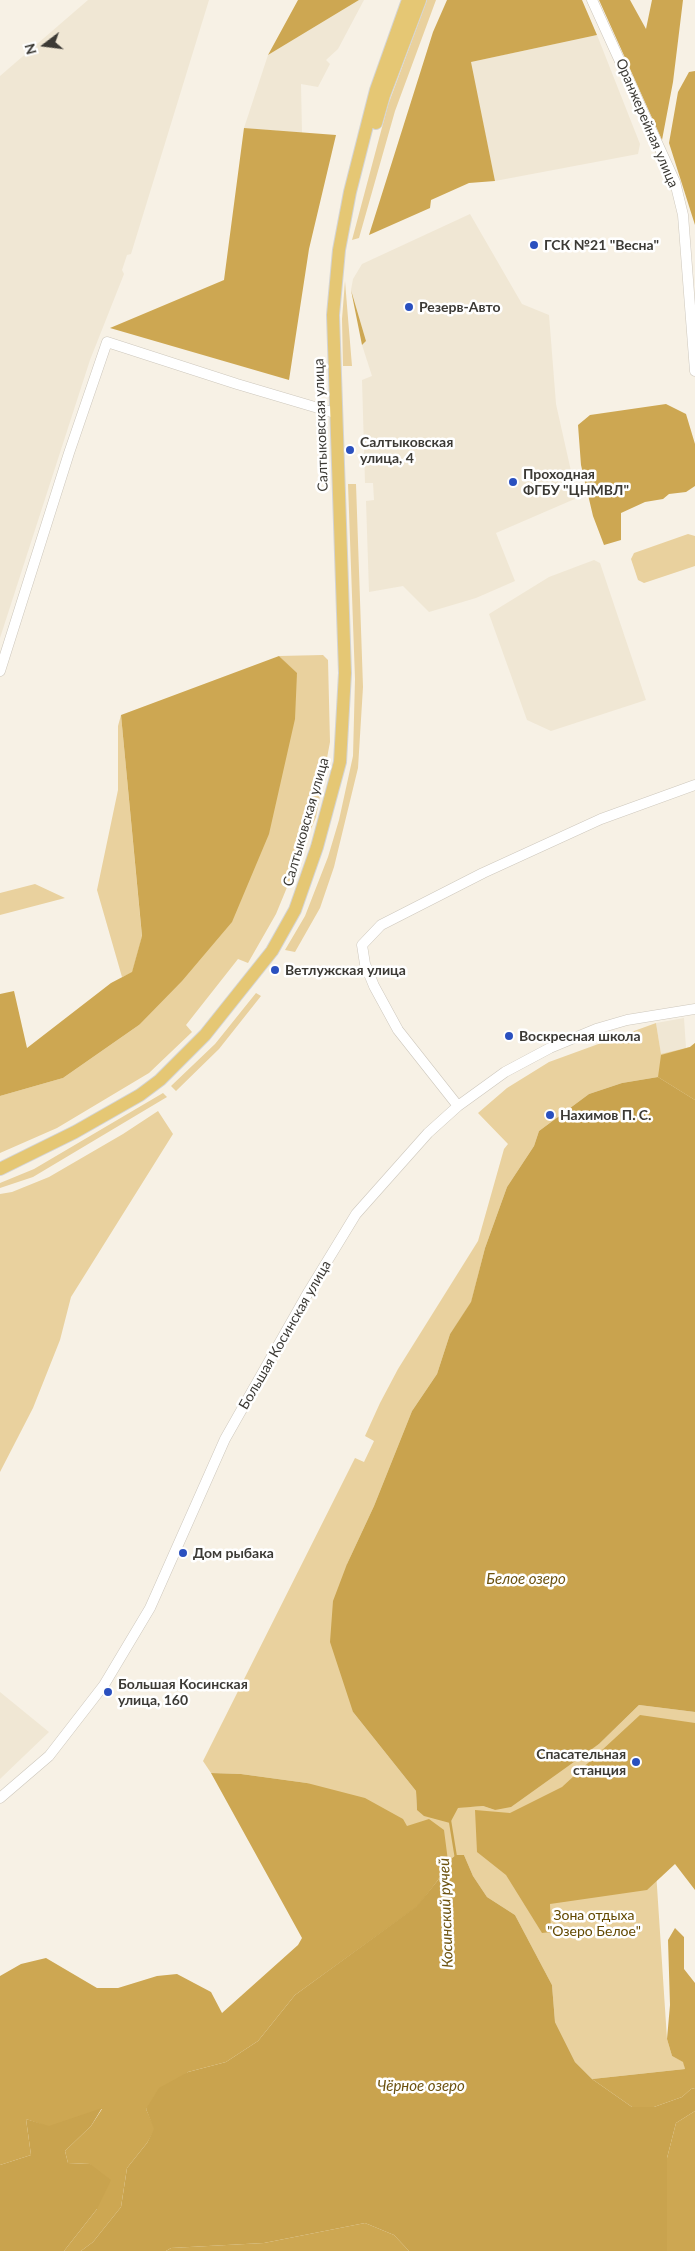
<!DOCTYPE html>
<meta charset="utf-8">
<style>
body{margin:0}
#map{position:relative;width:695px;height:2251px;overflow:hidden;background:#f7f1e5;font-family:Lato,sans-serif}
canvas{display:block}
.north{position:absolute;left:20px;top:20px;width:50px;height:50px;-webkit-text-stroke:4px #fff;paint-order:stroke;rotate:255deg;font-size:14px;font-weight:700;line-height:20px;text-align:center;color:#3c3a35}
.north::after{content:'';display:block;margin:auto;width:18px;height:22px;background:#3c3a35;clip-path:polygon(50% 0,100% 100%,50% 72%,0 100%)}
</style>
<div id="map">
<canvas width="695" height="2251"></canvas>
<div class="north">N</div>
</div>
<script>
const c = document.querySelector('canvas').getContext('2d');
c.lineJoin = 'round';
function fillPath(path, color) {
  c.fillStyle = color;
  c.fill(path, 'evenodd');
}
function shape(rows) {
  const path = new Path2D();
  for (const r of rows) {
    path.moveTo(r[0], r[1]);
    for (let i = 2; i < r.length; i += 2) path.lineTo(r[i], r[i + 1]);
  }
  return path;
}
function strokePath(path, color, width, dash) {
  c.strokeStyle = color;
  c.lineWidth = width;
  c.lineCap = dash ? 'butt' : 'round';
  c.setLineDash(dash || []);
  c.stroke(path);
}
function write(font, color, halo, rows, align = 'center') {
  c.font = font + ' Lato,sans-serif';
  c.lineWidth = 5;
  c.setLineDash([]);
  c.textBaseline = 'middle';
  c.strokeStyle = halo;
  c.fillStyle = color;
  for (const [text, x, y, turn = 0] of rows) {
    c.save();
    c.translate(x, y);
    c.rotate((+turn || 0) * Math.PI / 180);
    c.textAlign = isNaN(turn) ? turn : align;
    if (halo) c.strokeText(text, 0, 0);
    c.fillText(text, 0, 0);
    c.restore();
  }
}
fillPath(shape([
 [88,0,209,0,131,254,127,255,122,270,124,274,90,360,0,638,0,76],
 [359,0,364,0,338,49,326,60,330,64,318,87,301,84,302,133,244,128,268,55],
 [597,35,640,144,638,154,495,181,470,62],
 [470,214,522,304,549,315,556,404,577,498,496,533,515,581,476,598,429,612,403,586,369,592,366,501,374,500,373,483,365,483,362,380,372,376,362,345,366,341,351,290,353,279,362,264],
 [594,560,600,563,646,700,551,731,527,720,489,614,549,577],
 [684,1018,686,1048,661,1055,656,1023],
 [0,1692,49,1732,0,1779]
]), '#f0e7d4');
fillPath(shape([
 [427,0,436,0,395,111,359,238,352,240,388,105],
 [345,281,348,318,352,366,343,366,342,319],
 [348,484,356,484,363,687,358,768,334,867,320,908,295,952,285,950,305,916,328,857,339,820,353,756,355,679],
 [688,534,695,536,695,566,644,583,638,580,631,559,634,553],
 [323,655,328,660,330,742,316,817,276,914,248,963,238,959,186,1025,192,1032,149,1073,57,1128,0,1153,0,1096,63,1078,139,1025,297,674,279,656],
 [121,715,142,937,132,973,122,977,97,890,118,790,118,726],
 [35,884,65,898,0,915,0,893],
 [256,993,261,996,219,1049,176,1091,171,1086,215,1044],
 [656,1023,661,1054,690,1047,695,1043,695,1100,658,1077,622,1083,589,1094,539,1131,534,1146,507,1187,485,1248,471,1303,450,1334,437,1374,412,1411,374,1506,347,1564,353,1712,416,1791,417,1810,483,1806,495,1810,599,1744,639,1705,695,1712,695,1740,654,1841,667,2039,672,2056,684,2062,685,2069,592,2079,575,2062,555,2022,552,1985,515,1915,487,1897,473,1876,464,1855,456,1855,448,1861,307,1783,241,1774,211,1773,203,1761,355,1458,364,1462,374,1441,365,1436,380,1403,398,1369,478,1241,504,1149,508,1144,478,1113,507,1088,549,1062],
 [163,1093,167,1097,33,1177,0,1188,0,1183,34,1169],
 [158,1111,173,1134,71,1297,60,1340,33,1408,0,1472,0,1194,12,1192,49,1177,123,1134]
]), '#e9d19e');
fillPath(shape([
 [298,0,359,0,268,55],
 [447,0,582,0,597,35,471,62,495,181,469,183,431,200,430,208,369,235,433,32],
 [599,0,630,0,646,29,652,0,683,0,673,82,662,140],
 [695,71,695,237,695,225,669,143,678,92,689,72],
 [244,128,336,135,309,249,289,380,110,328,224,280],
 [351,290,366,341,362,345],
 [666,404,686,414,695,444,695,486,686,492,669,494,663,499,645,502,621,513,621,540,604,545,593,516,581,465,578,425,590,415],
 [279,656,297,673,295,719,269,834,232,922,182,981,139,1025,63,1078,0,1096,0,994,14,991,27,1048,111,983,132,972,142,936,121,715],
 [695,1043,695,1100,658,1077,661,1055,690,1047],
 [640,1715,695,1723,695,1890,675,1864,647,1890,550,1904,551,1932,542,1933,506,1875,477,1852,475,1810,510,1813,562,1787],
 [211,1773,241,1774,307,1783,365,1798,403,1819,407,1826,429,1819,444,1830,448,1861,438,1880,418,1906,295,1995,258,2041,226,2062,188,2072,146,2109,155,2129,147,2143,127,2168,121,2207,93,2242,81,2251,64,2251,97,2209,90,2164,68,2163,65,2151,91,2126,102,2109,49,2127,26,2119,31,2155,0,2165,0,1976,21,1964,46,1958,97,1988,118,1988,157,1976,177,1974,211,1992,222,2013,298,1945,302,1938],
 [675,1928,684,1937,684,1969,695,1983,695,2088,691,2089,682,2097,654,2107,632,2107,592,2079,685,2069,683,2062,672,2056,667,2039,670,2005,668,1940],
 [695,2111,695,2251,667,2251,667,2158,676,2123],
 [365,2223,394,2235,409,2251,166,2251,171,2248,264,2243]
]), '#cda752');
fillPath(shape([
 [658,1077,695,1100,695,1712,639,1705,599,1744,511,1807,495,1810,483,1806,458,1808,450,1823,424,1816,417,1810,416,1791,353,1712,330,1642,333,1601,347,1564,374,1506,412,1411,437,1374,450,1334,471,1302,485,1248,507,1187,534,1146,539,1131,589,1094,622,1083],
 [456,1855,464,1855,473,1876,487,1897,515,1915,552,1985,555,2022,575,2062,592,2079,632,2107,654,2107,682,2097,691,2089,695,2088,695,2111,676,2123,667,2158,667,2251,409,2251,394,2235,365,2223,264,2243,171,2248,166,2251,81,2251,93,2242,121,2207,127,2168,147,2143,154,2129,146,2109,159,2088,188,2072,226,2062,258,2041,295,1995,417,1906,438,1880,448,1861],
 [102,2108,91,2126,65,2151,68,2163,90,2164,111,2180,97,2209,64,2251,0,2251,0,2165,31,2155,26,2119,49,2126]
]), '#c9a34e');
strokePath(shape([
 [450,1821,456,1858]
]), '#c9a34e', 2.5);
const minor = shape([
 [592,0,675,182,683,215,695,371],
 [0,671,69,453,107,342,237,384,335,413],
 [458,1106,398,1030,374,986,365,964,362,945,381,925,483,873,601,819,695,785],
 [0,1798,49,1756,104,1685,150,1608,225,1439,309,1291,356,1214,428,1133,458,1106,505,1072,550,1048,596,1029,627,1020,695,1009]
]);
const major = shape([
 [376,123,384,95,420,0],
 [0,1169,75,1132,140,1095,160,1080,205,1035,272,951,295,910,317,847,340,762,345,673,333,315,339,250,350,192,376,90,408,0]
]);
strokePath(minor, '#cdc7bc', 11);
strokePath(major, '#d4d4d3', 14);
strokePath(minor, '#fff', 10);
strokePath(major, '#e5c774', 12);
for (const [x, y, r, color] of [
 [534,245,5,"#2a50bf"],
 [409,307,5,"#2a50bf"],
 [350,450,5,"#2a50bf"],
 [513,482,5,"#2a50bf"],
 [275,970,5,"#2a50bf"],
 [509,1036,5,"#2a50bf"],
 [550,1115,5,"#2a50bf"],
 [183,1553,5,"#2a50bf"],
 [108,1692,5,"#2a50bf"],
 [636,1762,5,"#2a50bf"]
]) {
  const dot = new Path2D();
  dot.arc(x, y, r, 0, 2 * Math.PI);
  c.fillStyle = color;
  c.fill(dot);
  strokePath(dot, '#fff', 2);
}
write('14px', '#3c3a35', '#fff', [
 ["Оранжерейная улица",647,123,67],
 ["Салтыковская улица",321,425,-92],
 ["Салтыковская улица",306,822,-74],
 ["Большая Косинская улица",285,1335,-60]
]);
write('bold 14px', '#3c3a35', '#fff', [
 ["ГСК №21 \"Весна\"",544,245],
 ["Резерв-Авто",419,307],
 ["Салтыковская",360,442],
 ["улица, 4",360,458],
 ["Проходная",523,474],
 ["ФГБУ \"ЦНМВЛ\"",523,490],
 ["Ветлужская улица",285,970],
 ["Воскресная школа",519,1036],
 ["Нахимов П. С.",560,1115],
 ["Дом рыбака",193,1553],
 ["Большая Косинская",118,1684],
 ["улица, 160",118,1700],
 ["Спасательная",626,1754,"right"],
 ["станция",626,1770,"right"]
], 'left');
write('14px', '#624800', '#fff', [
 ["Зона отдыха",594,1915],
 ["\"Озеро Белое\"",594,1931]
]);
write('italic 15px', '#6c5210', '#fff', [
 ["Белое озеро",526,1579],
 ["Косинский ручей",446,1913,-92],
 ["Чёрное озеро",421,2086]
]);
</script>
